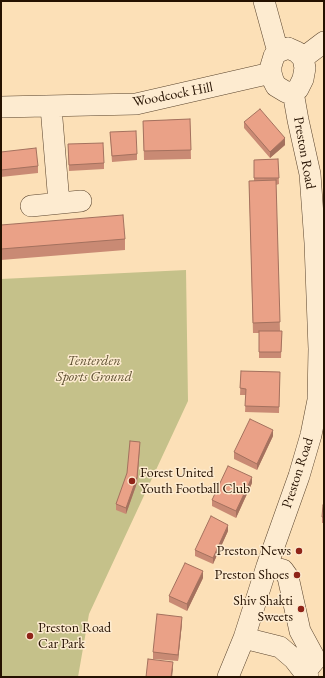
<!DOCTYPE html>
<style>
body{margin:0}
#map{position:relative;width:325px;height:678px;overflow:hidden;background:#fce0b7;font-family:"EB Garamond",serif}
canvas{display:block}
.frame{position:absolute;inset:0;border:2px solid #251100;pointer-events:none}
</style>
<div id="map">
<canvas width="325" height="678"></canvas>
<div class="frame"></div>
</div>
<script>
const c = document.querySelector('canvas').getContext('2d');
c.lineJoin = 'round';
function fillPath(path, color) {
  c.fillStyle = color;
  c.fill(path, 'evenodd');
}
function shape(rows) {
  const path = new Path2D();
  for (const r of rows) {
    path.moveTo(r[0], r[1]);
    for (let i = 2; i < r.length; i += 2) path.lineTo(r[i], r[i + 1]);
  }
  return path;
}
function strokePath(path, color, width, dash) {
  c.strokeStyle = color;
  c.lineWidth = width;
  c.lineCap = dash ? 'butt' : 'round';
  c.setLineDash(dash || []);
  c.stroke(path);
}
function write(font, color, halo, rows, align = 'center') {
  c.font = font + ' "EB Garamond",serif';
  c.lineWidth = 3;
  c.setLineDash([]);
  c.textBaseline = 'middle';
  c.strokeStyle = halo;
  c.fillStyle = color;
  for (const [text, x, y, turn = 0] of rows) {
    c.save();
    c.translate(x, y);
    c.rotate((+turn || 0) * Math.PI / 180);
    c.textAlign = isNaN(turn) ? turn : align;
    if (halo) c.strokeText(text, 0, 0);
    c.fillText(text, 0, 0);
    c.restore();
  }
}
fillPath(shape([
 [186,270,188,401,89,614,78,677,1,677,1,279]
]), '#c5c18a');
const minor = shape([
 [264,1,278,52],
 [288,48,297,52,303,58,305,68,303,79,298,89,293,92,286,92,276,86,273,80,271,73,271,66,274,56,278,52,288,48],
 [303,58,324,42],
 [1,107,136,104,271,73],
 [51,107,59,203],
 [31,206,81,201],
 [267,566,283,570,288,577,300,631,313,655,315,660,305,672],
 [244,638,280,647,294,659,308,677],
 [228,677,244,638,267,566,299,476,311,435,318,400,319,349,315,243,310,174,298,120,293,92]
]);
strokePath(minor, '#5b452e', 22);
strokePath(minor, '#fdebd0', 21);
fillPath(shape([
 [190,119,191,159,144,160,143,121],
 [244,122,285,145,270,158,244,128],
 [110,132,137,154,137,160,112,162],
 [68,144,104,163,104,169,69,171],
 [1,152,38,166,38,173,1,177],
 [278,159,279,184,276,185,280,331,282,331,281,358,259,358,259,333,253,333,249,181,254,181,254,160],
 [1,225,125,239,125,250,1,260],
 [241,371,280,372,279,413,245,412,246,395,240,395],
 [273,436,257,470,234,459,234,452],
 [140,448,137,483,126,514,116,510,116,504],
 [252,483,236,518,212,506,212,500],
 [324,505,324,523,322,523,322,517],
 [228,531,213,564,195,556,195,550],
 [203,578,187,611,169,602,169,596],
 [182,623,178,661,153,659,153,652]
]), '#c98a74');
fillPath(shape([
 [285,138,285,145,270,158,270,152],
 [273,430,273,436,257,470,257,464],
 [140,442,137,483,126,514,126,508],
 [252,477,252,483,236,518,236,511],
 [228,525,228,531,213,564,213,558],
 [203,571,203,578,187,611,187,604],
 [182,617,182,623,178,661,178,655],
 [173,662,173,669,172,677,171,677]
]), '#a4715e');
const building = shape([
 [260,109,285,138,270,152,244,122,260,109],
 [190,119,191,150,144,151,143,121,190,119],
 [136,131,137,154,112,156,110,132,136,131],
 [103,143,104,163,69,165,68,144,103,143],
 [36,148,38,166,1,170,1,152,36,148],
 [278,159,279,178,254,178,254,160,278,159],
 [276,180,280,322,253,323,249,181,276,180],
 [123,215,125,239,1,249,1,225,123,215],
 [259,331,282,331,281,352,259,352,259,331],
 [241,371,280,372,279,407,245,406,246,389,240,388,241,371],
 [250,419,273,430,257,464,234,452,250,419],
 [130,441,140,442,137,477,126,508,116,504,127,473,130,441],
 [228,466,252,477,236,511,212,500,228,466],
 [323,505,324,505,324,517,322,517,323,505],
 [211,516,228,525,213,558,195,550,211,516],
 [185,563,203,571,187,604,169,596,185,563],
 [157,614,182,617,178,655,153,652,157,614],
 [148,659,173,662,171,677,146,677,148,659]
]);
fillPath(building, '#eaa187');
strokePath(building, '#a4715e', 1);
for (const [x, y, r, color] of [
 [132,481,4,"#8f2418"],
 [299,551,4,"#8f2418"],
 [297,575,4,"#8f2418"],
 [301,609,4,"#8f2418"],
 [30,636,4,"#8f2418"]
]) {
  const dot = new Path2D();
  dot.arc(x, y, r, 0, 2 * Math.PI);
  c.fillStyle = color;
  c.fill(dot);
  strokePath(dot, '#fdebd0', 1.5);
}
write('14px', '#251100', '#fdebd0', [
 ["Woodcock Hill",173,95,-11],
 ["Preston Road",304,153,80],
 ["Preston Road",298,473,-72]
]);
write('italic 14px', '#5d4f30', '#fdebd0', [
 ["Tenterden",94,361],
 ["Sports Ground",94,377]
]);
write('14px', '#251100', '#fdebd0', [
 ["Forest United",140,473,"left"],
 ["Youth Football Club",140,489,"left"],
 ["Preston News",291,551],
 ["Preston Shoes",289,575],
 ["Shiv Shakti",293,601],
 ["Sweets",293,617],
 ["Preston Road",38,628,"left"],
 ["Car Park",38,644,"left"]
], 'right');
</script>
